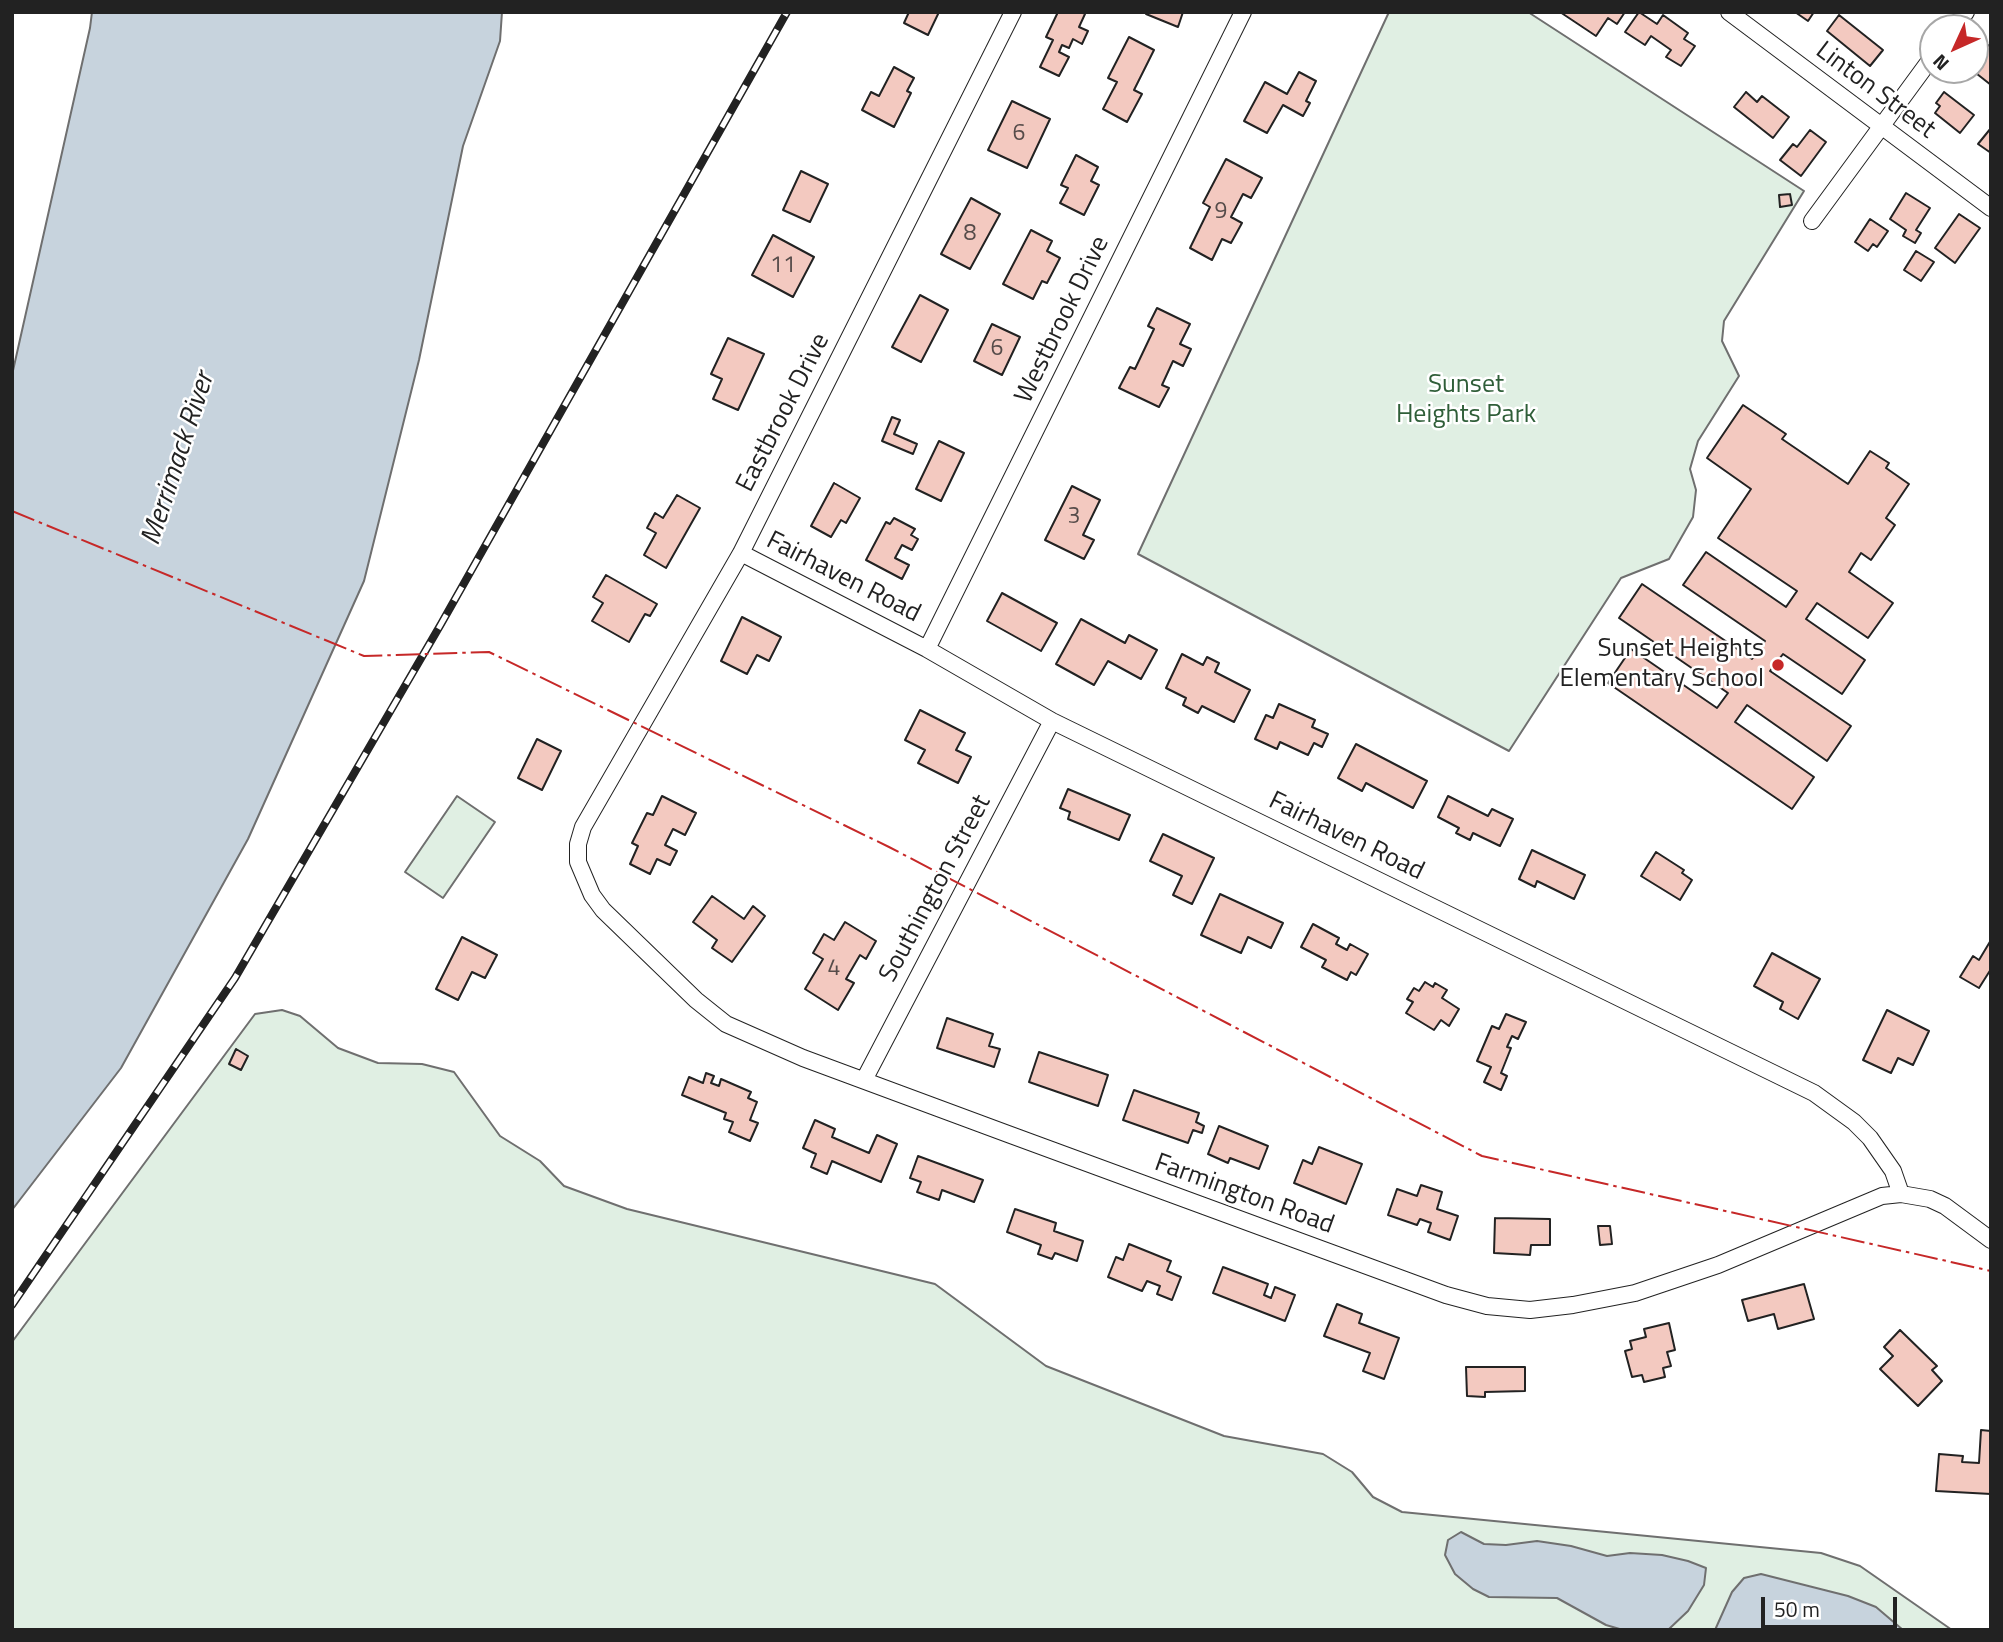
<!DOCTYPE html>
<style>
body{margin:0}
#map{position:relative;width:2003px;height:1642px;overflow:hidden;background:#fff;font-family:"Titillium Web",sans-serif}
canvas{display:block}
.frame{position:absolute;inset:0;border:14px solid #222;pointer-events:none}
.north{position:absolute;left:1919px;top:14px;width:70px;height:70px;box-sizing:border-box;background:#fff;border:2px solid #a7a7a7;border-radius:50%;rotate:225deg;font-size:19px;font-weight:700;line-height:28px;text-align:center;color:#222}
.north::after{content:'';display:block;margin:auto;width:24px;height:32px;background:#c62828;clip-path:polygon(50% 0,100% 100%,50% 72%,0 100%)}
.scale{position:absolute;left:1761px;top:1597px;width:136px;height:32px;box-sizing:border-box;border:4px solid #222;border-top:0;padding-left:9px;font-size:21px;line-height:24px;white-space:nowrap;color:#222;-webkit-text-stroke:5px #fff;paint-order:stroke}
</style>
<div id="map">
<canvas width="2003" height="1642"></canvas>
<div class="frame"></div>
<div class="north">N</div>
<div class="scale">50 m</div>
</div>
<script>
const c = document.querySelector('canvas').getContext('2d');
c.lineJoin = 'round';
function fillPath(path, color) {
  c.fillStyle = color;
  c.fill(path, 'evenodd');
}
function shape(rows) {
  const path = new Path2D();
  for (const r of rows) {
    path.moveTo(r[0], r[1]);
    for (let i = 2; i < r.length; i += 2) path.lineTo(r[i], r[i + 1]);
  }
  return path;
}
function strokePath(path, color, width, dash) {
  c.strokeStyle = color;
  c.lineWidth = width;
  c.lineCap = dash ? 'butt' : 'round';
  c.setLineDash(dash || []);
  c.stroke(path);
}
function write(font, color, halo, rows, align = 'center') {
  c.font = font + ' "Titillium Web",sans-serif';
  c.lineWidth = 5;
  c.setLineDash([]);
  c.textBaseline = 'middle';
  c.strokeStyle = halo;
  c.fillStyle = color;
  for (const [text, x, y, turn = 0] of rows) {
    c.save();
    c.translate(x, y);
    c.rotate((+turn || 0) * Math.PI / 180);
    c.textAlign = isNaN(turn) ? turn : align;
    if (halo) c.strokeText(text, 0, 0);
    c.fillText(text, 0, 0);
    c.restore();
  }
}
const green = shape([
 [1389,12,1528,12,1804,191,1724,321,1722,341,1739,376,1698,441,1690,469,1696,490,1693,517,1669,559,1621,578,1509,751,1138,554,1389,12],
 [457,796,495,822,443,898,405,872,457,796],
 [282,1010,300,1016,338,1048,378,1063,422,1064,454,1072,500,1136,540,1161,564,1186,627,1209,935,1284,1046,1366,1224,1436,1323,1454,1352,1472,1373,1497,1402,1512,1821,1553,1860,1566,1952,1630,12,1630,12,1342,255,1014,282,1010]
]);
fillPath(green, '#e0efe3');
strokePath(green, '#6f6f6f', 2);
const water = shape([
 [92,12,502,12,500,41,463,146,419,360,364,581,248,839,121,1068,12,1210,12,375,90,28,92,12],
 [1461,1532,1484,1544,1506,1545,1537,1541,1571,1546,1607,1556,1630,1553,1662,1555,1688,1561,1706,1568,1704,1585,1688,1611,1669,1629,1623,1630,1606,1625,1557,1598,1489,1597,1473,1589,1455,1574,1445,1555,1448,1540,1461,1532],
 [1761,1574,1848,1596,1876,1607,1903,1630,1715,1630,1732,1592,1744,1578,1761,1574]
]);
fillPath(water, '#c7d3dd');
strokePath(water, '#6f6f6f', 2);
const building = shape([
 [909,12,939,12,928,35,904,23,909,12],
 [1058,12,1081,12,1085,14,1079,27,1088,31,1082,44,1073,39,1069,48,1062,45,1059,52,1069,57,1059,76,1040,67,1053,40,1046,37,1058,12],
 [1147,12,1183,12,1178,27,1146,14,1147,12],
 [1560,12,1625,12,1617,24,1608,18,1596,36,1560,12],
 [1639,12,1657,24,1663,15,1688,33,1684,39,1695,46,1681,66,1666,57,1671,50,1651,36,1645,45,1625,32,1639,12],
 [1795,12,1814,12,1808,21,1795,12],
 [1839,15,1883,50,1870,66,1827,31,1839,15],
 [1129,37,1154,50,1134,90,1142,94,1127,122,1103,109,1117,82,1108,78,1129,37],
 [1988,45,1991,47,1991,85,1972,70,1975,70,1975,62,1988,45],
 [894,67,914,78,907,91,911,93,894,127,862,110,871,92,879,96,894,67],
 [1299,72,1316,81,1306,101,1310,103,1303,116,1283,105,1267,133,1244,121,1265,82,1287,94,1299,72],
 [1746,92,1757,102,1762,96,1789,117,1773,138,1734,107,1746,92],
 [1944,92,1974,115,1960,133,1935,113,1940,106,1936,103,1944,92],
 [1012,101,1050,119,1027,168,988,150,1012,101],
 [1991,128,1991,153,1978,144,1991,128],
 [1810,130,1826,142,1801,176,1780,160,1793,144,1797,147,1810,130],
 [1076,155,1098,167,1091,181,1099,185,1084,215,1060,203,1068,188,1061,185,1076,155],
 [1226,159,1262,178,1251,198,1243,194,1231,217,1242,223,1231,243,1222,239,1212,260,1190,248,1210,207,1203,203,1226,159],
 [801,171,828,184,810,222,783,210,801,171],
 [1906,193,1930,208,1916,230,1921,233,1915,243,1903,236,1906,230,1890,219,1906,193],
 [1790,194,1792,205,1780,207,1779,195,1790,194],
 [971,198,1000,214,970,269,941,254,971,198],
 [1959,214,1980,228,1955,263,1935,248,1959,214],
 [1870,219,1888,231,1877,247,1873,244,1868,251,1855,242,1870,219],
 [1031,230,1052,241,1047,251,1060,258,1047,283,1042,281,1033,299,1003,284,1031,230],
 [773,235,814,257,793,297,752,275,773,235],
 [1916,251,1934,262,1921,281,1904,270,1916,251],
 [920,295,948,310,921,362,892,347,920,295],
 [1157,308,1190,324,1180,344,1191,349,1183,366,1173,361,1162,385,1169,388,1159,407,1119,388,1130,367,1135,369,1154,329,1148,326,1157,308],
 [992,324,1020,337,1002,375,974,361,992,324],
 [728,338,764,354,738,410,713,399,722,379,711,374,728,338],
 [1743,405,1786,434,1782,439,1848,484,1870,451,1889,463,1886,468,1909,484,1886,518,1895,525,1871,560,1861,553,1849,572,1893,603,1868,638,1817,603,1806,619,1865,660,1842,694,1783,654,1770,671,1851,726,1827,761,1747,705,1735,722,1814,777,1792,809,1608,683,1631,649,1717,708,1728,693,1619,618,1642,584,1752,659,1765,641,1683,585,1706,552,1786,607,1797,591,1718,538,1751,489,1707,458,1743,405],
 [892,417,900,420,894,434,917,444,913,454,882,441,892,417],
 [939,441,964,453,941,501,916,489,939,441],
 [834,483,860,498,846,523,841,520,831,537,811,526,834,483],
 [1072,486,1100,500,1083,535,1094,540,1084,559,1045,540,1072,486],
 [677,495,700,508,666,568,644,555,656,533,647,528,655,513,663,518,677,495],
 [894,518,915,529,911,535,918,539,912,550,902,545,895,558,909,565,902,579,866,560,886,522,890,524,894,518],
 [606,575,657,604,650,616,645,614,629,642,592,621,603,603,593,597,606,575],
 [1002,593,1057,623,1041,651,987,621,1002,593],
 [742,617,781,637,769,661,757,655,747,674,721,661,742,617],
 [1081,619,1125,643,1129,635,1157,650,1141,679,1108,661,1094,685,1056,664,1081,619],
 [1182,654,1203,665,1207,657,1219,663,1215,672,1250,690,1234,722,1202,706,1198,713,1183,705,1186,698,1166,688,1182,654],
 [1279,704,1315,720,1312,727,1328,734,1322,747,1314,743,1308,755,1280,742,1277,749,1255,739,1266,715,1273,718,1279,704],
 [920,710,965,733,956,750,971,757,958,783,918,763,925,750,905,740,920,710],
 [537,739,561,751,542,790,518,778,537,739],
 [1356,744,1427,781,1413,808,1366,783,1362,791,1338,778,1356,744],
 [1068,789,1130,815,1119,840,1068,819,1070,812,1060,808,1068,789],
 [662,796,696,813,685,835,673,829,665,845,677,851,670,865,657,859,650,874,630,864,638,846,632,843,647,813,653,815,662,796],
 [1448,796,1488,816,1492,809,1513,819,1500,846,1473,833,1470,840,1456,833,1459,828,1438,817,1448,796],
 [1163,834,1214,858,1192,904,1173,895,1182,876,1150,861,1163,834],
 [1532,850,1585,875,1574,899,1537,881,1535,887,1519,879,1532,850],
 [1656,852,1684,870,1682,873,1692,880,1680,900,1641,876,1656,852],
 [1220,894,1283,923,1271,948,1248,937,1241,953,1201,935,1220,894],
 [712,896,744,919,753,906,765,916,732,962,712,948,717,940,693,922,712,896],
 [845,922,876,941,866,959,860,955,846,979,854,983,838,1010,805,989,823,959,813,953,824,934,834,940,845,922],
 [1313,924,1339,938,1336,944,1347,950,1350,944,1368,954,1356,975,1351,972,1347,980,1322,967,1326,960,1301,947,1313,924],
 [462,937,497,955,485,978,472,972,458,1000,436,989,462,937],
 [1991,940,1991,969,1979,988,1960,977,1973,956,1979,960,1991,940],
 [1772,953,1820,979,1798,1019,1780,1009,1783,1002,1754,986,1772,953],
 [1425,982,1433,987,1435,983,1447,990,1442,998,1459,1009,1449,1026,1441,1020,1434,1030,1406,1013,1413,1002,1407,999,1414,988,1419,991,1425,982],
 [1887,1010,1929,1031,1913,1065,1898,1058,1891,1073,1863,1060,1887,1010],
 [1506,1014,1526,1022,1518,1039,1512,1036,1507,1047,1511,1048,1501,1073,1507,1076,1501,1090,1484,1082,1491,1067,1477,1061,1492,1026,1499,1029,1506,1014],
 [947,1018,993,1034,989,1046,1000,1049,994,1067,937,1048,947,1018],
 [236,1049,248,1056,241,1070,229,1064,236,1049],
 [1039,1052,1108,1075,1098,1106,1029,1082,1039,1052],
 [706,1073,714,1076,711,1083,719,1086,721,1079,751,1092,748,1098,757,1102,750,1120,758,1123,750,1141,729,1132,733,1122,724,1119,726,1113,682,1095,689,1077,703,1083,706,1073],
 [1134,1090,1199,1113,1196,1122,1204,1126,1202,1133,1193,1130,1188,1143,1123,1120,1134,1090],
 [815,1120,835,1129,832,1137,869,1153,877,1135,897,1144,881,1182,832,1161,827,1174,811,1167,816,1154,803,1148,815,1120],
 [1219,1126,1268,1146,1259,1169,1230,1158,1228,1163,1208,1154,1219,1126],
 [1319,1147,1362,1164,1346,1204,1294,1183,1303,1160,1312,1164,1319,1147],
 [918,1156,983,1180,974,1202,942,1190,939,1200,917,1192,921,1182,910,1178,918,1156],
 [1421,1185,1442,1192,1437,1209,1458,1216,1450,1240,1428,1232,1431,1223,1420,1219,1417,1225,1388,1215,1397,1189,1417,1196,1421,1185],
 [1015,1209,1056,1223,1054,1231,1083,1241,1077,1261,1055,1253,1052,1259,1038,1254,1041,1245,1007,1232,1015,1209],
 [1495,1218,1550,1219,1550,1245,1531,1245,1530,1255,1494,1253,1495,1218],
 [1598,1226,1610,1226,1612,1244,1600,1245,1598,1226],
 [1129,1244,1171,1261,1167,1271,1181,1277,1172,1300,1157,1294,1160,1286,1147,1281,1142,1291,1108,1277,1116,1257,1123,1260,1129,1244],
 [1223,1267,1268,1284,1264,1295,1271,1298,1275,1287,1295,1295,1285,1321,1213,1293,1223,1267],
 [1804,1284,1814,1319,1778,1329,1774,1314,1748,1321,1742,1300,1804,1284],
 [1337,1304,1362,1314,1359,1323,1399,1338,1384,1379,1363,1371,1370,1353,1324,1336,1337,1304],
 [1669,1323,1675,1350,1667,1352,1671,1366,1663,1368,1665,1377,1644,1382,1642,1375,1632,1377,1625,1351,1632,1349,1630,1341,1646,1337,1644,1329,1669,1323],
 [1900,1330,1937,1366,1932,1370,1942,1381,1918,1406,1880,1369,1893,1356,1884,1347,1900,1330],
 [1466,1367,1525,1367,1525,1391,1485,1392,1485,1397,1467,1396,1466,1367],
 [1981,1430,1991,1431,1991,1494,1936,1491,1939,1454,1963,1456,1962,1462,1979,1463,1981,1430]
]);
fillPath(building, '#f3c9c0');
strokePath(building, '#222', 2);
const street = shape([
 [1013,12,741,553,583,827,578,844,578,862,592,895,603,910,696,1000,726,1024,803,1058,1008,1134,1446,1295,1487,1306,1530,1310,1573,1305,1635,1293,1718,1265,1882,1196,1901,1194,1930,1199,1945,1206,1991,1240],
 [1729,12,1991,208],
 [1954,28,1966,12],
 [1812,221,1933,56],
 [741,553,927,649,1052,721,1814,1093,1854,1122,1870,1138,1893,1171,1901,1194],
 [927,649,1243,12],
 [864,1080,1052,721]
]);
strokePath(street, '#222', 18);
strokePath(street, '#fff', 16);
const rail = shape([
 [12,1305,235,978,441,624,787,12]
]);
strokePath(rail, '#222', 8);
strokePath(rail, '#fff', 5, [16]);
strokePath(shape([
 [12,511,364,656,489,652,889,847,1482,1156,1991,1271]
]), '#c62828', 2, [24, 5, 3.5, 5]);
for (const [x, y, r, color] of [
 [1778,665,7,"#c62828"]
]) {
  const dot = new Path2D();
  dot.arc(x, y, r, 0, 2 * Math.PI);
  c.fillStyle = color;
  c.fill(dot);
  strokePath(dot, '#fff', 2.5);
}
write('23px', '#564c4a', null, [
 ["6",1019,134],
 ["9",1221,212],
 ["8",970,234],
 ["11",783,266],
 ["6",997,349],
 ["3",1074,517],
 ["4",834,969]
]);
write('26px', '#222', '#fff', [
 ["Linton Street",1875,91,37],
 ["Westbrook Drive",1063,320,-64],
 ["Eastbrook Drive",784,413,-63],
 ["Fairhaven Road",843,578,27],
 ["Fairhaven Road",1346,837,26],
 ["Southington Street",936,889,-62],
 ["Farmington Road",1244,1195,20]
]);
write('26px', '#2f5e38', '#fff', [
 ["Sunset",1466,386],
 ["Heights Park",1466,416]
]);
write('26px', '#222', '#fff', [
 ["Sunset Heights",1764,650],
 ["Elementary School",1764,680]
], 'right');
write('italic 28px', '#222', '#fff', [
 ["Merrimack River",179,459,-72]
]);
</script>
